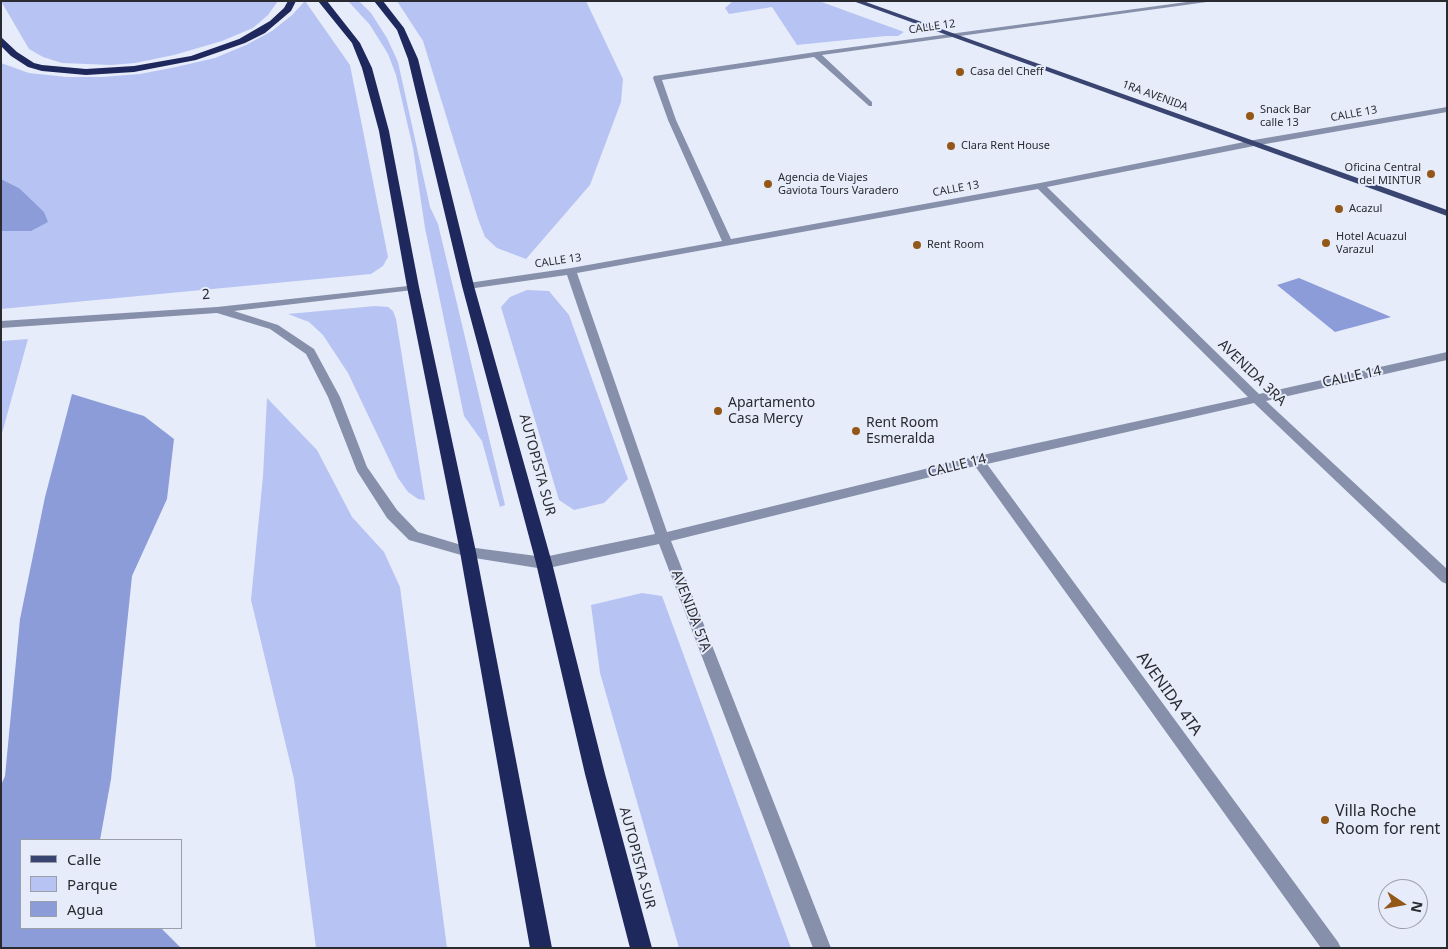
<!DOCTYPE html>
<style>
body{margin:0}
#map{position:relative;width:1448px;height:949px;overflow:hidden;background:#e7ecfa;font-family:"Noto Sans",sans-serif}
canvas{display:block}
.frame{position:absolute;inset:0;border:2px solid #2a2b31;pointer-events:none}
.legend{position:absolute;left:20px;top:839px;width:162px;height:90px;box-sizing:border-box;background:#e7ecfa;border:1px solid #9b9faa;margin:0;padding:6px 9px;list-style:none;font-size:15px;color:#2a2b31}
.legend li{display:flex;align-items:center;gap:10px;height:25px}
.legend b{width:25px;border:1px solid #9b9faa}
.north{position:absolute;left:1378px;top:879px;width:50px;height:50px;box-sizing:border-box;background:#e7ecfa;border:1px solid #9b9faa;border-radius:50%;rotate:102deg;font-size:14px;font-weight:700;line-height:20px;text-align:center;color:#2a2b31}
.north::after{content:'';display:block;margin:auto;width:18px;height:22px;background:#935717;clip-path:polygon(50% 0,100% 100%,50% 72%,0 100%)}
</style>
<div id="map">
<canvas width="1448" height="949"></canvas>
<div class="frame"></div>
<ul class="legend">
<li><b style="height:6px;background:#394471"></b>Calle</li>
<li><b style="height:14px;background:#b7c4f3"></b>Parque</li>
<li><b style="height:14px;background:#8b9cd9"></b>Agua</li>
</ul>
<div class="north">N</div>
</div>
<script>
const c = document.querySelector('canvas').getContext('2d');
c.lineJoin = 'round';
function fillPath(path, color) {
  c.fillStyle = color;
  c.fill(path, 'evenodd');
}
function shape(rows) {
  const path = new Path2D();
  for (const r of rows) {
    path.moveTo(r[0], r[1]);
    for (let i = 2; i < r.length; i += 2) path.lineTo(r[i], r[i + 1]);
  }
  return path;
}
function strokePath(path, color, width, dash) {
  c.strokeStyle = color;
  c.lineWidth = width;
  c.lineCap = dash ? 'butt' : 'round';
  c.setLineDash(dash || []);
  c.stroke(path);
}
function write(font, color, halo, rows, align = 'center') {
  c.font = font + ' "Noto Sans",sans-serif';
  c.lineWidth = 4;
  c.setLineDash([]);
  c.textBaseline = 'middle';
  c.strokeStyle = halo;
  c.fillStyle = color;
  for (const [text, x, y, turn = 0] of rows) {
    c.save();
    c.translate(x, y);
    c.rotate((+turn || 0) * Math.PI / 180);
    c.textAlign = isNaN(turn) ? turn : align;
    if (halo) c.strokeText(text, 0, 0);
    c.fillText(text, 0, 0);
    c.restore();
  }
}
fillPath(shape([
 [1,1,278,1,268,15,253,28,222,41,174,55,135,63,111,65,62,63,43,57,29,49],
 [305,1,350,65,388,257,383,266,371,274,1,309,1,231,31,231,19,188,1,179,1,63,29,73,67,77,102,77,140,74,176,67,215,58,246,45,272,31,292,15],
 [348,1,359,1,371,13,387,38,398,62,430,207,438,224,505,505,500,507,482,441,464,416,425,228,413,148,396,75,388,54,370,25],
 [397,1,586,1,623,79,621,102,590,185,526,259,497,248,485,237,478,219,423,41],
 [733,1,819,1,904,32,898,36,886,36,797,45,772,7,729,14,725,8],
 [527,290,549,291,569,315,628,479,604,503,574,510,559,500,501,307,510,297],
 [375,306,388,307,393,311,396,319,425,500,418,499,408,492,398,478,348,373,323,335,309,322,288,314],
 [28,339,1,437,1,341],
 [267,398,317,450,352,517,384,552,400,587,447,948,316,948,294,779,251,600,263,476],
 [642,593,662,596,791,948,679,948,600,673,591,605]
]), '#b7c4f3');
fillPath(shape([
 [1,179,19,188,44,212,48,222,31,231,1,231],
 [1299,278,1391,317,1335,332,1277,285],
 [72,394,144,416,174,439,167,499,132,576,111,779,100,840,21,840,21,928,161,928,181,948,1,948,1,785,5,776,20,619,45,497]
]), '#8b9cd9');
fillPath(shape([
 [1194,1,1214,1,822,55,872,102,872,106,869,106,814,57,662,80,676,120,731,239,1040,183,1254,140,1447,107,1447,112,1254,146,1047,187,1259,394,1447,352,1447,360,1266,401,1447,569,1447,584,1442,582,1254,403,987,464,1338,942,1341,948,1321,948,975,466,671,541,831,948,813,948,659,544,544,569,468,557,409,540,387,518,357,471,328,397,306,354,270,329,217,313,1,328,1,321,217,307,417,285,418,287,413,290,234,311,278,325,314,349,340,397,367,467,397,510,418,532,468,547,544,557,655,534,567,275,468,289,463,286,468,283,571,268,722,241,668,120,653,78,654,76,816,52,1194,1],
 [1038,189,1248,397,978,456,667,532,577,273,1038,189]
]), '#8790ab');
fillPath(shape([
 [853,1,863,1,1447,210,1447,216,853,1]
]), '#394471');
fillPath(shape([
 [288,1,296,1,291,11,265,33,245,43,196,60,134,72,86,75,42,71,28,67,11,56,1,46,1,37,17,52,34,63,42,65,86,69,134,66,191,56,239,39,270,21,284,8,288,1],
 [318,1,327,1,360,43,372,68,389,131,419,287,476,552,552,948,530,948,460,552,407,287,379,131,362,68,352,43,318,1],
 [374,1,383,1,404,28,418,59,474,286,552,563,605,774,652,948,630,948,585,774,536,563,462,286,408,59,397,30,374,1]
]), '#1f285c');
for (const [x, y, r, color] of [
 [960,72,5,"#935717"],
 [1250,116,5,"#935717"],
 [951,146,5,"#935717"],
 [1431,174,5,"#935717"],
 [768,184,5,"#935717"],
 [1339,209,5,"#935717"],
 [1326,243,5,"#935717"],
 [917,245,5,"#935717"],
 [718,411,5,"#935717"],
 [856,431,5,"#935717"],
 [1325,820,5,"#935717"]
]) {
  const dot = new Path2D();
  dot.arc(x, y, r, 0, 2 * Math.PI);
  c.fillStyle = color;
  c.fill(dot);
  strokePath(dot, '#e7ecfa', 2);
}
write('11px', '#2a2b31', '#e7ecfa', [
 ["CALLE 12",932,27,-8],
 ["1RA AVENIDA",1155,96,20],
 ["CALLE 13",1354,114,-10],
 ["CALLE 13",956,189,-10],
 ["CALLE 13",558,261,-8]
]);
write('11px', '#2a2b31', '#e7ecfa', [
 ["Casa del Cheff",970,72],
 ["Snack Bar",1260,110],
 ["calle 13",1260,123],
 ["Clara Rent House",961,146],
 ["Oficina Central",1421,168,"right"],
 ["del MINTUR",1421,181,"right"],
 ["Agencia de Viajes",778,178],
 ["Gaviota Tours Varadero",778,191],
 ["Acazul",1349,209],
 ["Hotel Acuazul",1336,237],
 ["Varazul",1336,250],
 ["Rent Room",927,245]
], 'left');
write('14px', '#2a2b31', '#e7ecfa', [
 ["2",206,295,-4],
 ["AVENIDA 3RA",1252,373,44],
 ["CALLE 14",1352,377,-12],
 ["AUTOPISTA SUR",537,465,75],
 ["CALLE 14",957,466,-14],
 ["AVENIDA 5TA",691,611,69],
 ["AUTOPISTA SUR",637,858,75]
]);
write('14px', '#2a2b31', '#e7ecfa', [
 ["Apartamento",728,403],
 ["Casa Mercy",728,419],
 ["Rent Room",866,423],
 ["Esmeralda",866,439]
], 'left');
write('16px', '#2a2b31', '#e7ecfa', [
 ["AVENIDA 4TA",1169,694,54]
]);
write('16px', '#2a2b31', '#e7ecfa', [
 ["Villa Roche",1335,811],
 ["Room for rent",1335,829]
], 'left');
</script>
